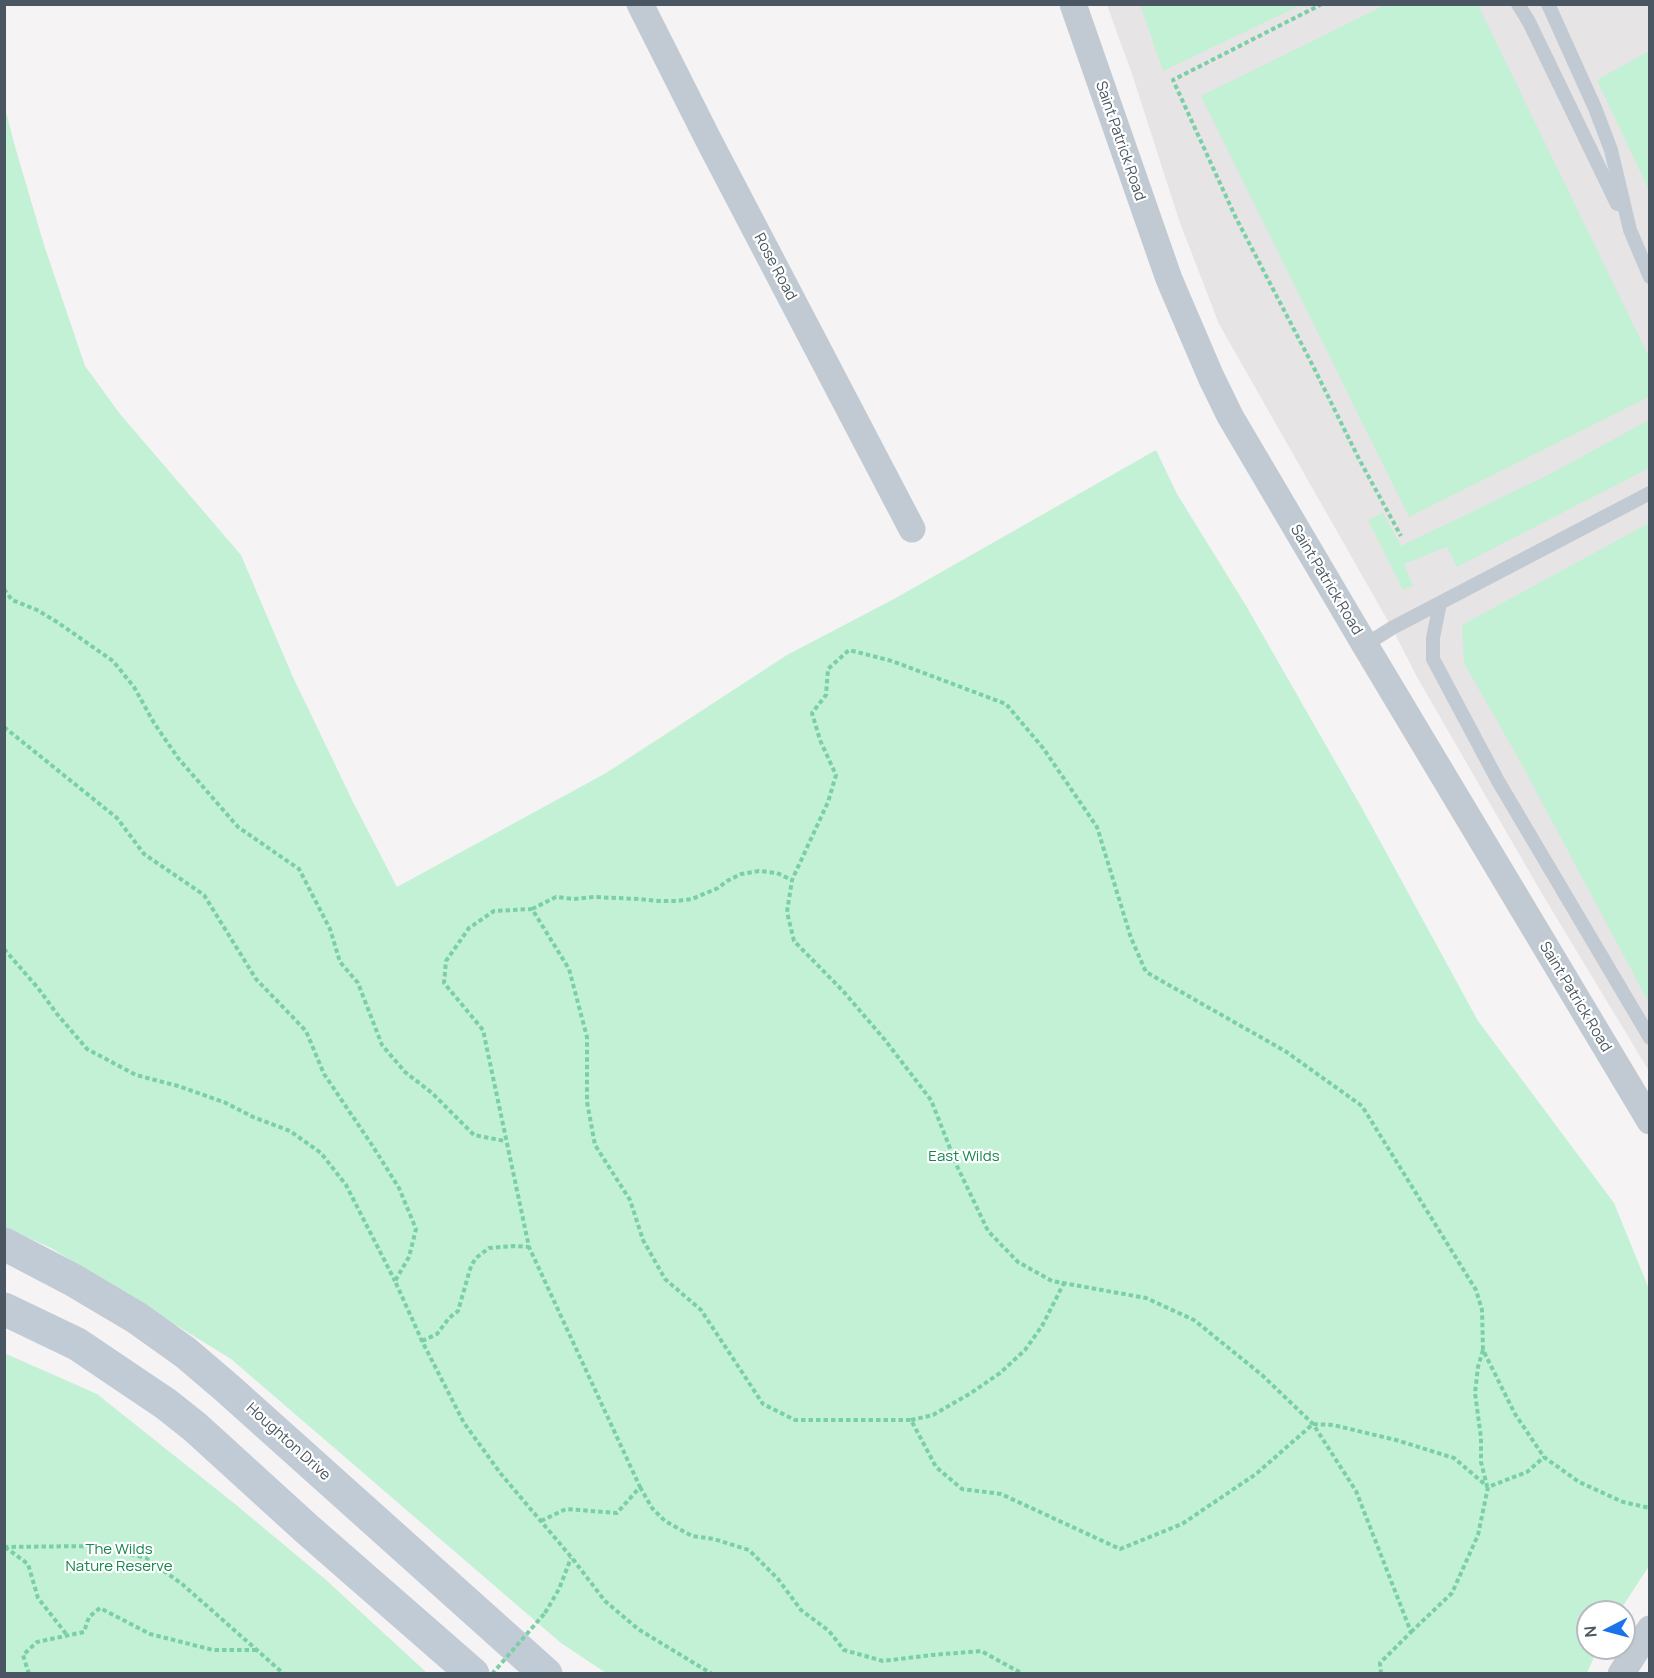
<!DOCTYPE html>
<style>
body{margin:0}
#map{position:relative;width:1654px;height:1678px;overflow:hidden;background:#f5f3f3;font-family:Manrope,sans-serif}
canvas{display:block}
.frame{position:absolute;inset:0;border:6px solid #4a5661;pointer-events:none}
.north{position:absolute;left:1576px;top:1600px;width:60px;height:60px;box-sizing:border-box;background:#fff;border:2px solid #b7bbc0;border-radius:50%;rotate:264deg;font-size:16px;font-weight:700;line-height:24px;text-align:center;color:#4a5661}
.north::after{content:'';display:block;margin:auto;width:21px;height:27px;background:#1a73e8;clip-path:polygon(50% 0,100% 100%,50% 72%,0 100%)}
</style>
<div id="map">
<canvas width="1654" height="1678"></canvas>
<div class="frame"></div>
<div class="north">N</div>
</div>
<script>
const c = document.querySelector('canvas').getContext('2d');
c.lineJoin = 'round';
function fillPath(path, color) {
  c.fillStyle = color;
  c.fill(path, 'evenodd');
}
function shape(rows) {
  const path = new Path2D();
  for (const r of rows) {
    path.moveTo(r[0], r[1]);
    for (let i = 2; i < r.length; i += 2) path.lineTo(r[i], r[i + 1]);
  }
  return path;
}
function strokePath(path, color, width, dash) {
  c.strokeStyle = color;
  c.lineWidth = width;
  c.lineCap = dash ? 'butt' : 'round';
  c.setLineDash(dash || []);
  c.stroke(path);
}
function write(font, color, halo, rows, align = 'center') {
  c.font = font + ' Manrope,sans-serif';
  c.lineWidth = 4.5;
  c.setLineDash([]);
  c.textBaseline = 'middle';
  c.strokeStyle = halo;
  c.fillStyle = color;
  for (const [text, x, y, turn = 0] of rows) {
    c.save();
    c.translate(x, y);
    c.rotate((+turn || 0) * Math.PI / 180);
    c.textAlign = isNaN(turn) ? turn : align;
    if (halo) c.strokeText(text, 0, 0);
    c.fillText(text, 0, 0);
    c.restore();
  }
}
fillPath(shape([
 [1107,5,1649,5,1649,1071,1541,892,1417,677,1392,628,1219,324,1179,220,1132,74]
]), '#e6e4e5');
fillPath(shape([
 [1140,4,1301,4,1301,5,1163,71],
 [1385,5,1478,5,1649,357,1649,397,1409,517,1201,96],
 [1649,51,1649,190,1597,80],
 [4,104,14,143,44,245,85,366,120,414,241,555,292,675,353,802,397,887,606,773,787,655,894,599,1156,450,1177,494,1245,604,1363,810,1478,1021,1614,1203,1649,1289,1649,1566,1619,1612,1588,1612,1588,1648,1598,1648,1587,1673,606,1673,561,1643,231,1359,51,1248,5,1227],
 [1649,420,1649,468,1457,567,1447,547,1404,564,1413,586,1403,590,1368,520,1383,513,1401,546,1550,474],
 [1649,523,1649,1003,1520,761,1464,663,1462,625],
 [4,1353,97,1394,235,1504,325,1579,427,1673,5,1673]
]), '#c3f1d5');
strokePath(shape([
 [1322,4,1173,80,1235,216,1313,366,1359,459,1401,536],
 [4,589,12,600,37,610,57,622,113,661,134,687,154,723,178,758,238,827,299,869,330,929,340,962,358,983,382,1045,405,1072,432,1093,474,1135,505,1141],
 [4,727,117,818,144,854,204,895,256,979,306,1031,324,1074,372,1145,399,1188,416,1229,409,1257,395,1281,422,1341,464,1423,501,1474,572,1558,605,1601,638,1629,712,1674],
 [532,909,556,897,574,899,594,897,639,899,658,901,676,901,692,899,718,888,727,881,741,874,759,871,777,873,792,880],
 [4,949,38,988,57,1014,87,1049,136,1075,178,1086,226,1103,253,1117,290,1131,321,1153,346,1185,395,1281],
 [422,1341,437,1334,449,1318,458,1311,471,1266,476,1258,489,1248,513,1246,529,1247],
 [1483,1350,1478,1367,1475,1393,1481,1438,1481,1462,1487,1486],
 [911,1420,933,1415,971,1393,1000,1373,1025,1350,1042,1326,1064,1283],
 [640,1487,652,1508,665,1521,692,1536,714,1539,749,1550,778,1579,801,1610,829,1631,844,1650,883,1661,932,1655,981,1651,1023,1674],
 [541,1521,566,1509,617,1513,640,1487,529,1247,483,1030,444,983,446,961,469,928,494,911,532,909,569,969,587,1037,587,1102,595,1145,630,1200,643,1240,665,1279,701,1310,763,1404,795,1420,911,1420,936,1467,962,1489,1001,1494,1120,1549,1182,1524,1256,1474,1313,1424,1333,1425,1396,1440,1454,1458,1488,1487],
 [4,1547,95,1546,146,1558,182,1584,284,1674],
 [5,1547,28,1564,38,1598,67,1635],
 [545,1613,559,1589,571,1558],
 [1411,1632,1452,1593,1478,1535,1488,1487,1527,1472,1544,1457],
 [29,1674,23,1655,37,1642,84,1632,89,1617,100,1608,150,1634,213,1650,258,1650],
 [1381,1674,1380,1663,1411,1632,1356,1491,1313,1424,1262,1375,1194,1320,1146,1298,1052,1281,1018,1262,988,1231,957,1166,931,1100,885,1040,843,991,794,941,787,912,792,880,828,802,836,775,820,740,812,713,826,695,828,669,849,650,892,661,1006,704,1043,748,1097,827,1131,938,1146,972,1285,1051,1362,1106,1476,1290,1482,1310,1483,1350,1515,1414,1544,1457,1579,1482,1623,1502,1650,1508]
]), '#7ad0a6', 4, [4.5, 3]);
strokePath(shape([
 [1518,4,1529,22,1617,204],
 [1548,4,1595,108,1611,150,1630,230,1650,277],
 [1440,603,1433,638,1433,659,1498,781,1650,1038],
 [1365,645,1392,628,1650,493]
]), '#c1cad2', 14);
strokePath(shape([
 [640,4,709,141,912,529],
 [1073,4,1169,279,1211,377,1230,416,1365,645,1650,1121],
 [1621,1674,1650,1629]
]), '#c1cad2', 27);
strokePath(shape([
 [4,1244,73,1280,137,1318,186,1353,227,1388,546,1674],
 [4,1309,77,1344,166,1404,195,1427,307,1529,473,1674]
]), '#c1cbd6', 33);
strokePath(shape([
 [492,1674,545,1613]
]), '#7ad0a6', 4, [4.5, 3]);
write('15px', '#4a5661', '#fff', [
 ["Saint Patrick Road",1120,141,71],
 ["Rose Road",775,267,62],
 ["Saint Patrick Road",1326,580,59],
 ["Saint Patrick Road",1575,997,59],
 ["Houghton Drive",288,1442,42]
]);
write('15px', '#17864f', '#fff', [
 ["East Wilds",964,1157],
 ["The Wilds",119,1550],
 ["Nature Reserve",119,1567]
]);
</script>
